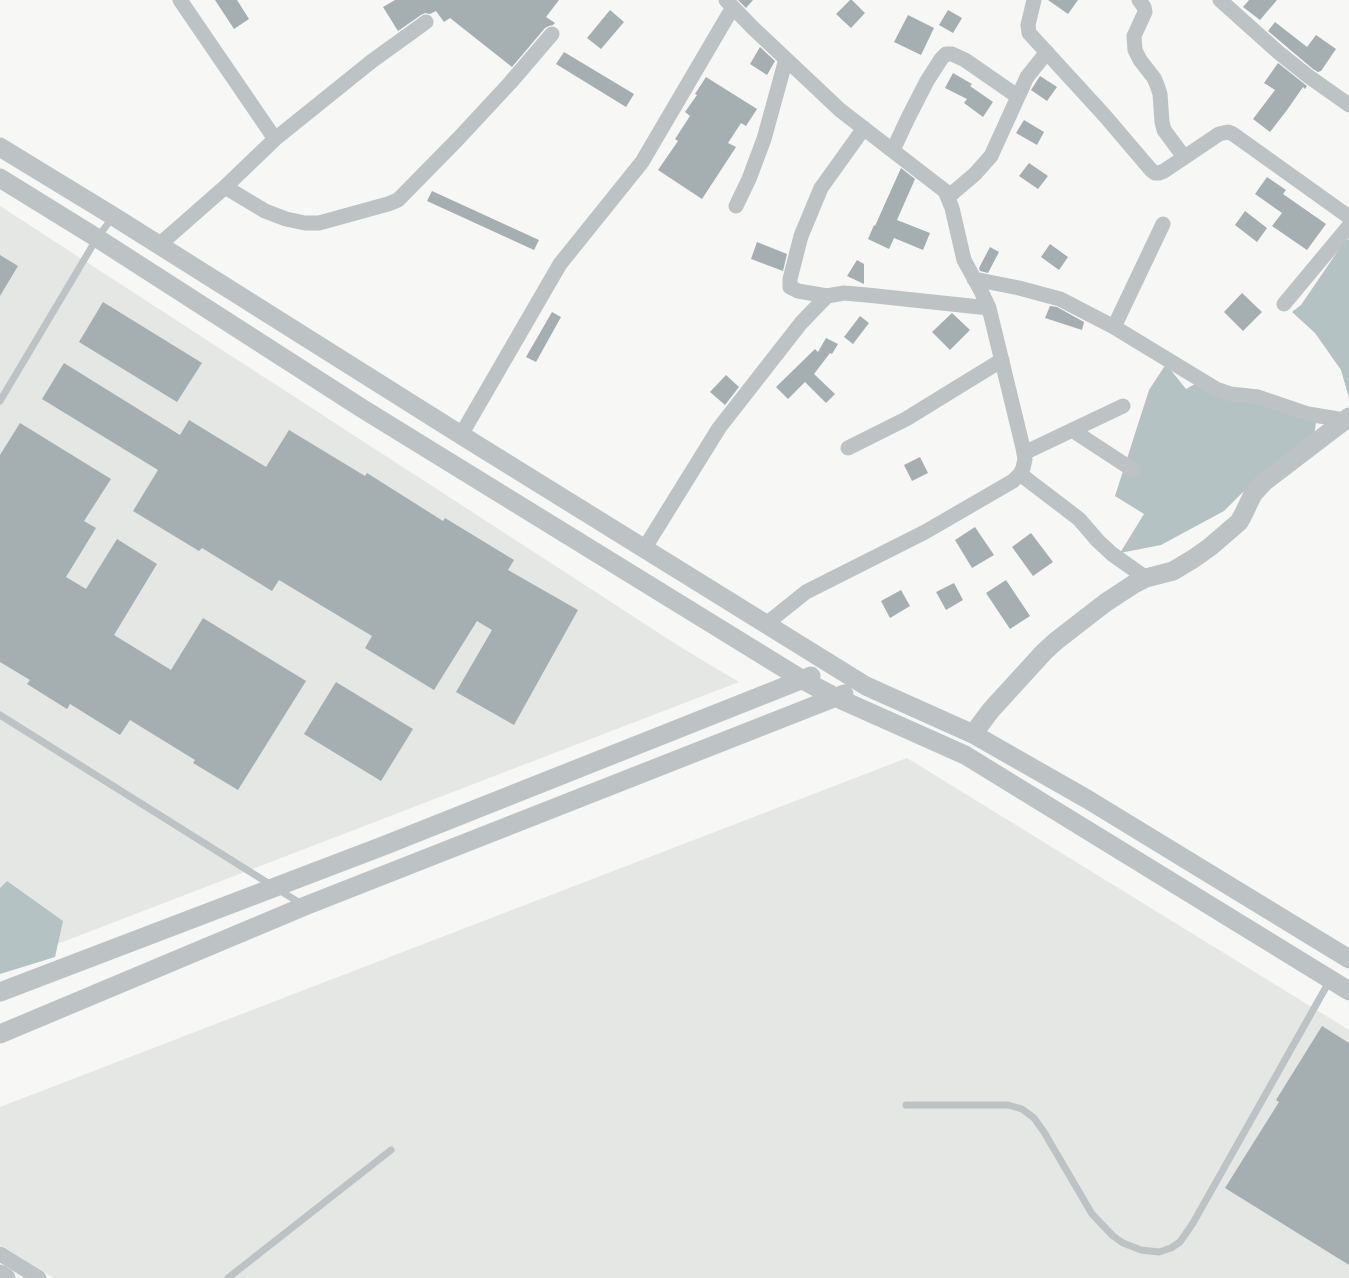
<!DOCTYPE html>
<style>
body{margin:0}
canvas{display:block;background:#f7f7f5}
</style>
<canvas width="1349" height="1278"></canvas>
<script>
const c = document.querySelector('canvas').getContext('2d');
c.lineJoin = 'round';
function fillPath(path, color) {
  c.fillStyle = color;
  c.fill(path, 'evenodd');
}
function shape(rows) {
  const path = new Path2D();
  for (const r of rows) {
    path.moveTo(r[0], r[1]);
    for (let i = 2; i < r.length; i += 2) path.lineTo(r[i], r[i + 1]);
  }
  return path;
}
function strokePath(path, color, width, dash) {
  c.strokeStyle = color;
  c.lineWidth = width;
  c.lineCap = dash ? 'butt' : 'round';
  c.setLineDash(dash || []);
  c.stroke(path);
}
fillPath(shape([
 [0,206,682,648,739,682,0,966],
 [907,758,1349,1030,1349,1278,54,1278,0,1245,0,1107]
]), '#e5e7e5');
fillPath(shape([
 [1346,239,1349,240,1349,398,1341,370,1315,333,1292,312,1301,305],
 [1166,364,1186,389,1202,380,1316,422,1314,437,1242,493,1224,511,1161,545,1120,553,1144,514,1115,496,1149,390],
 [7,881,63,921,55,957,0,974,0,888]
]), '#b5c2c4');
fillPath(shape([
 [215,0,237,0,249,19,234,29],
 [395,0,559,0,546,17,555,23,553,25,549,26,545,28,512,67,450,18,444,22,436,11,430,14,425,13,421,15,398,31,383,7],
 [738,0,753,0,746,8],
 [850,0,852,0,865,13,851,28,836,14],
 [1048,0,1078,0,1068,14],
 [1249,0,1277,0,1260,20,1243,7],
 [610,10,624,22,601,49,587,38],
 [948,10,962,18,953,33,939,25],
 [908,15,934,28,921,55,894,42],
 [1275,22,1307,47,1316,35,1336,49,1321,71,1318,72,1313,69,1268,31],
 [760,47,775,61,767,75,750,64],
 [564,52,634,94,626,107,556,64],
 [1278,63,1307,86,1305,89,1303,87,1287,110,1270,132,1253,119,1275,90,1264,83],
 [953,73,972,84,970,86,993,102,983,117,964,103,967,99,945,88],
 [1040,76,1057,87,1047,101,1031,90],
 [706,77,757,109,746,126,741,123,728,143,736,147,702,199,658,170,678,141,675,139,690,116,685,112,697,95,695,94],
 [1024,120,1044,132,1037,145,1016,133],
 [1029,163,1048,176,1038,189,1019,176],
 [901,168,915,179,897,220,930,233,923,250,894,238,889,249,868,239,874,225,875,226],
 [1267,177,1286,190,1283,194,1326,224,1307,250,1272,226,1282,213,1255,194],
 [432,191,539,240,534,250,427,201],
 [1245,211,1267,228,1257,242,1235,225],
 [757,242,787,254,783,271,751,259],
 [1050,244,1068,257,1059,270,1041,257],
 [990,247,999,252,988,273,980,271,979,268],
 [0,255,18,266,0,296],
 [857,260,864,264,864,284,847,276],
 [1242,293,1262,312,1243,331,1224,312],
 [103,302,202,363,177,402,79,342],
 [1050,306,1057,307,1084,322,1082,330,1045,318],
 [552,312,561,317,536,362,526,357],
 [952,313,970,330,950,350,932,332],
 [860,316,869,323,853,344,844,337],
 [826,338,838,344,832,354,830,353,814,374,835,394,826,403,805,382,788,399,776,387,815,349,818,352],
 [64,363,180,435,189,420,266,467,289,430,365,476,367,473,443,521,445,518,514,560,508,570,578,610,514,725,456,692,492,630,477,621,434,690,365,648,372,636,279,580,272,591,202,548,199,551,133,511,158,470,42,399],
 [726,375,739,387,725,405,710,392],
 [20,423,111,479,84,521,96,528,66,577,86,589,117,539,157,564,114,635,171,670,203,618,306,681,238,790,193,763,195,760,130,720,120,735,70,704,67,709,27,684,30,680,0,662,0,455],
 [920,457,928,473,912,481,904,465],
 [975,527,994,555,972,568,955,540],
 [1031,533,1053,562,1033,576,1012,547],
 [1006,580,1030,616,1010,629,986,593],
 [954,583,963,600,946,610,936,592],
 [901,590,910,606,890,618,881,601],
 [336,682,413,729,381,781,304,734],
 [1322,1026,1349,1043,1349,1265,1225,1188,1279,1102,1276,1100]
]), '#a5aeb1');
strokePath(shape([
 [0,401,97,238,113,217],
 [0,715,303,905],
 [906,1105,1008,1105,1022,1109,1034,1118,1044,1132,1092,1214,1113,1236,1123,1243,1141,1250,1159,1252,1171,1248,1180,1242,1193,1223,1330,980],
 [228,1278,391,1150]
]), '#bdc2c4', 7);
strokePath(shape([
 [180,0,275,139],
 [726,0,752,27,840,110,945,191,952,208,964,260,981,291,989,308,1023,448,1025,459,1023,468,1020,474,1013,481,925,532,806,592,766,624],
 [1034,0,1028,25,1029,33,1105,116,1151,170,1155,173,1159,173,1164,171,1219,134,1228,132,1233,134,1349,217],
 [1139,0,1144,7,1145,12,1134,36,1135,50,1140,60,1154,78,1157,85,1160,94,1162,122,1164,130,1184,157],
 [1220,0,1278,52,1308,76,1349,105],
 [864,128,821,188,801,236,790,279,790,287,798,291,827,296,844,293,867,295,989,308],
 [893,150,908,118,927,81,941,59,946,54,952,54,965,60,1017,96],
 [225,187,265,211,286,219,305,223,319,223,388,204,398,200,457,140,510,83,552,34],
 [948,197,975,174,991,156,1027,77,1047,52],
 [736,206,749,179,764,139,786,59],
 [159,245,225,187,275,139,372,61,426,22],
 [974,279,1019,288,1060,299,1114,327,1216,389,1231,394,1258,397,1308,414,1344,420],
 [1284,304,1349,226],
 [1114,327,1163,224],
 [1072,430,1133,470],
 [461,435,560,264,642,162,733,7],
 [848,448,906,419,1002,360],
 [1024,453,1123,406],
 [1020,474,1079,519,1098,541,1112,554,1146,578],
 [644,549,719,428,801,323,827,296],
 [0,1254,39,1278]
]), '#bdc2c4', 15);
strokePath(shape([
 [0,147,113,216,461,435,866,686,973,734,994,746,1087,799,1349,959],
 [0,178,97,238,363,409,803,680,835,697,965,755,1349,991],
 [973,734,991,710,1044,652,1056,641,1105,603,1134,584,1146,578,1173,571,1193,559,1210,547,1239,522,1243,515,1253,494,1264,482,1349,417],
 [0,992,383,846,811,676],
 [0,1034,305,906,844,694],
 [0,1274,6,1278]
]), '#bdc2c4', 19);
</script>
